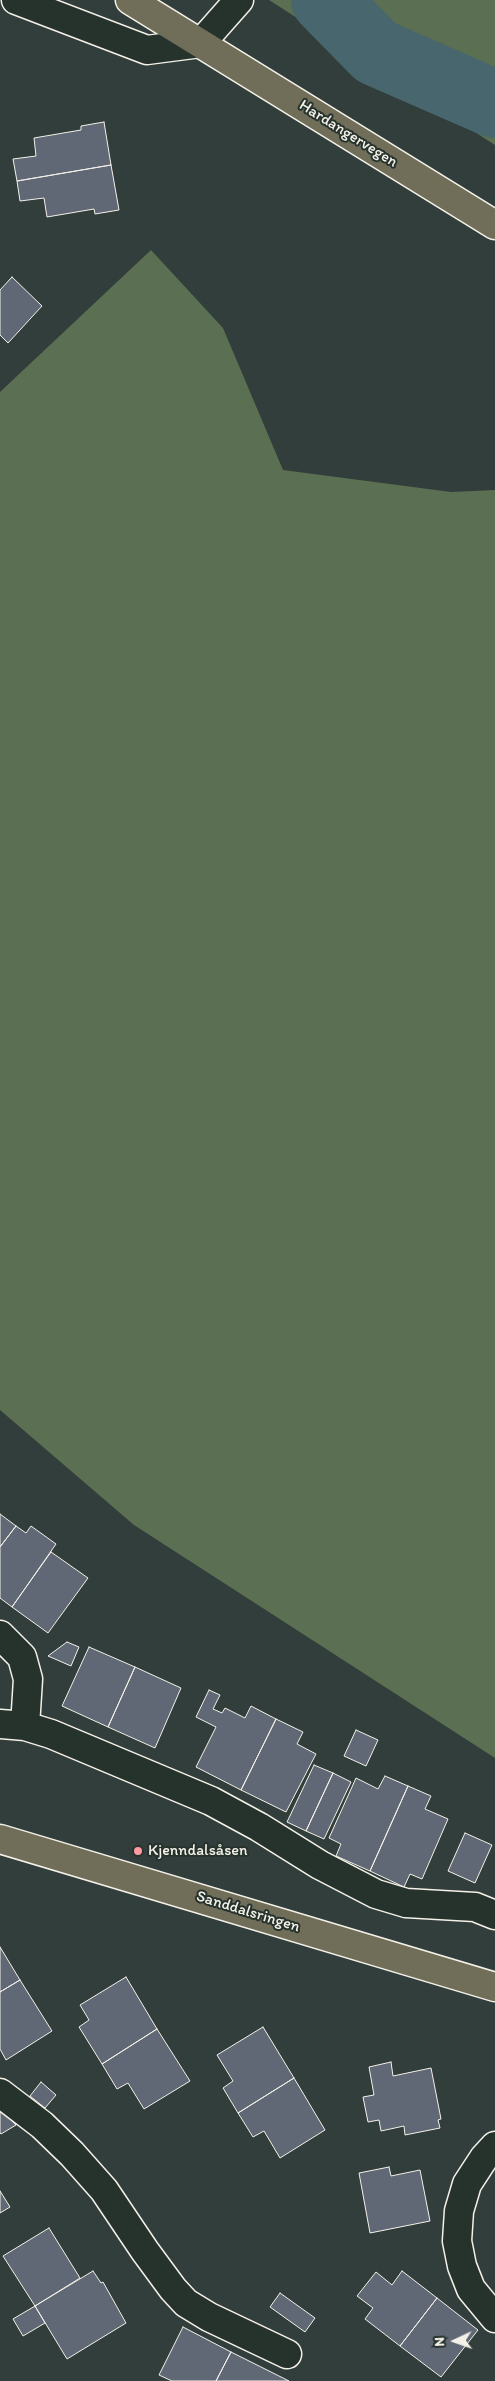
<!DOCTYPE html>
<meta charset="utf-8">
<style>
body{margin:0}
#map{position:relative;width:495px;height:2381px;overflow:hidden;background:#323e3b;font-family:Itim,sans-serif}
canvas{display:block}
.north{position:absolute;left:430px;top:2316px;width:50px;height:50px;-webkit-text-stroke:4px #26332d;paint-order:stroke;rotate:267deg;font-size:14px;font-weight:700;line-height:20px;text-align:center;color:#f4f1e8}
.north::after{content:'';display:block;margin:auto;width:18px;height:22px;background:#f4f1e8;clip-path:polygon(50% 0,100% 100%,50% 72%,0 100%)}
</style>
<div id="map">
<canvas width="495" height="2381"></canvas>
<div class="north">N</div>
</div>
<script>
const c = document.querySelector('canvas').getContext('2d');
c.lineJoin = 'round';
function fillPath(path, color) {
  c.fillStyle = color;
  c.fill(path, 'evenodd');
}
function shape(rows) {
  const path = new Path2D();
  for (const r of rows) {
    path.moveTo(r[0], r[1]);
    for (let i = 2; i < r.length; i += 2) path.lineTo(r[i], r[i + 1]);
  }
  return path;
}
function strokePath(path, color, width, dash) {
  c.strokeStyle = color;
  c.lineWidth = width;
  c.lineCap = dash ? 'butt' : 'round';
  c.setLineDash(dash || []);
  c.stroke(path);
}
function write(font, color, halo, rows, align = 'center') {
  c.font = font + ' Itim,sans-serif';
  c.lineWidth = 4;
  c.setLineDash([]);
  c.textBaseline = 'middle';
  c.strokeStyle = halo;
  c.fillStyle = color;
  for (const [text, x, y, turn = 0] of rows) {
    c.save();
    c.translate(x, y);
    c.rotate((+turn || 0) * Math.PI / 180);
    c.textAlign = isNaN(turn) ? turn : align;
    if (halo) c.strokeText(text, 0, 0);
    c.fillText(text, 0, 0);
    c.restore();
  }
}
fillPath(shape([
 [269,0,495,0,495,145,372,66],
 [151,250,223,328,283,470,451,492,495,490,495,1758,134,1525,0,1410,0,392]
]), '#5b6f52');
strokePath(shape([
 [325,0,376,52,495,104]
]), '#47666d', 68);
const building = shape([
 [104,122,111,165,17,181,13,159,36,156,34,138,81,130,81,126,104,122],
 [111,165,119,210,95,214,94,209,47,217,44,198,20,201,17,181,111,165],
 [12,277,42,306,8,343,0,335,0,290,12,277],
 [0,1514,16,1526,0,1547,0,1514],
 [16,1526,26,1533,31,1526,56,1544,12,1607,0,1598,0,1547,16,1526],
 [51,1552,88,1578,48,1633,12,1607,51,1552],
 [67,1642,79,1647,71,1666,48,1656,67,1642],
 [89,1647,135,1667,108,1727,62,1706,89,1647],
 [135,1667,181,1688,155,1748,108,1727,135,1667],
 [209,1690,220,1695,213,1709,222,1713,225,1708,245,1718,251,1706,276,1719,241,1790,196,1767,216,1727,196,1717,209,1690],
 [276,1719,303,1732,297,1744,316,1754,286,1812,241,1790,276,1719],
 [356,1730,378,1740,366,1766,344,1756,356,1730],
 [314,1765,333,1773,306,1831,287,1822,314,1765],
 [333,1773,351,1782,324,1839,306,1831,333,1773],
 [385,1776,408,1786,370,1871,336,1856,341,1844,329,1838,356,1778,378,1789,385,1776],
 [408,1786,431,1796,425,1809,448,1819,422,1879,410,1874,404,1887,370,1871,408,1786],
 [465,1833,492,1845,475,1883,448,1871,465,1833],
 [0,1947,20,1980,0,1992,0,1947],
 [126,1977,157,2029,102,2064,79,2027,89,2020,80,2005,126,1977],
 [20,1980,52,2031,6,2060,0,2049,0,1992,20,1980],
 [263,2027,294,2078,238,2113,223,2088,233,2081,217,2055,263,2027],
 [157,2029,190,2081,144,2109,128,2083,117,2089,102,2064,157,2029],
 [391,2062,393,2076,431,2068,441,2119,438,2120,440,2128,405,2135,404,2126,381,2131,379,2120,368,2122,363,2097,374,2095,369,2067,391,2062],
 [294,2078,325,2130,280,2158,264,2131,253,2137,238,2113,294,2078],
 [41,2082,56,2095,45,2108,30,2096,41,2082],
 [0,2109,16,2125,1,2134,0,2133,0,2109],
 [389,2167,391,2176,420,2170,430,2221,370,2233,359,2173,389,2167],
 [0,2191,10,2207,0,2213,0,2191],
 [49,2228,80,2278,35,2306,3,2256,49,2228],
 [93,2271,101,2283,103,2282,126,2323,67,2359,35,2306,93,2271],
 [402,2271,437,2298,400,2346,365,2319,373,2308,357,2296,376,2272,392,2285,402,2271],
 [280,2293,315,2318,305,2332,270,2307,280,2293],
 [437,2298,478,2330,441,2377,400,2346,437,2298],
 [35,2306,45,2323,23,2336,13,2319,35,2306],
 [183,2327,231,2352,216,2381,172,2381,159,2375,183,2327],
 [231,2352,289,2381,216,2381,231,2352]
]);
fillPath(building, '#606875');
strokePath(building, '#f4f1e8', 1);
const minor = shape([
 [16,0,147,50,201,43,239,0],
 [0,1635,22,1657,28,1679,25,1726],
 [0,1724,25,1726,51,1734,211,1801,259,1827,320,1865,376,1894,406,1903,475,1907,495,1915],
 [0,2093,42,2125,72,2154,104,2190,145,2251,173,2289,186,2303,209,2317,287,2354],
 [495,2146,484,2158,467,2184,459,2211,457,2241,462,2266,471,2289,495,2318]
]);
const major = shape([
 [130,0,495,225],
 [0,1839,495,1987]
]);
strokePath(minor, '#f4f1e8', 31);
strokePath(major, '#f4f1e8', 31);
strokePath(minor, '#26332d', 28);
strokePath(major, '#706e59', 28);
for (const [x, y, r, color] of [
 [138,1851,5,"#ff9aa2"]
]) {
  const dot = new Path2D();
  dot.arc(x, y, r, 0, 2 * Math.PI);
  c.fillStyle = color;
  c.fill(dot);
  strokePath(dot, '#26332d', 2);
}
write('16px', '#f4f1e8', '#26332d', [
 ["Hardangervegen",348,134,32],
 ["Sanddalsringen",248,1912,17]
]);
write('16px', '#f4f1e8', '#26332d', [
 ["Kjenndalsåsen",148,1851]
], 'left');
</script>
